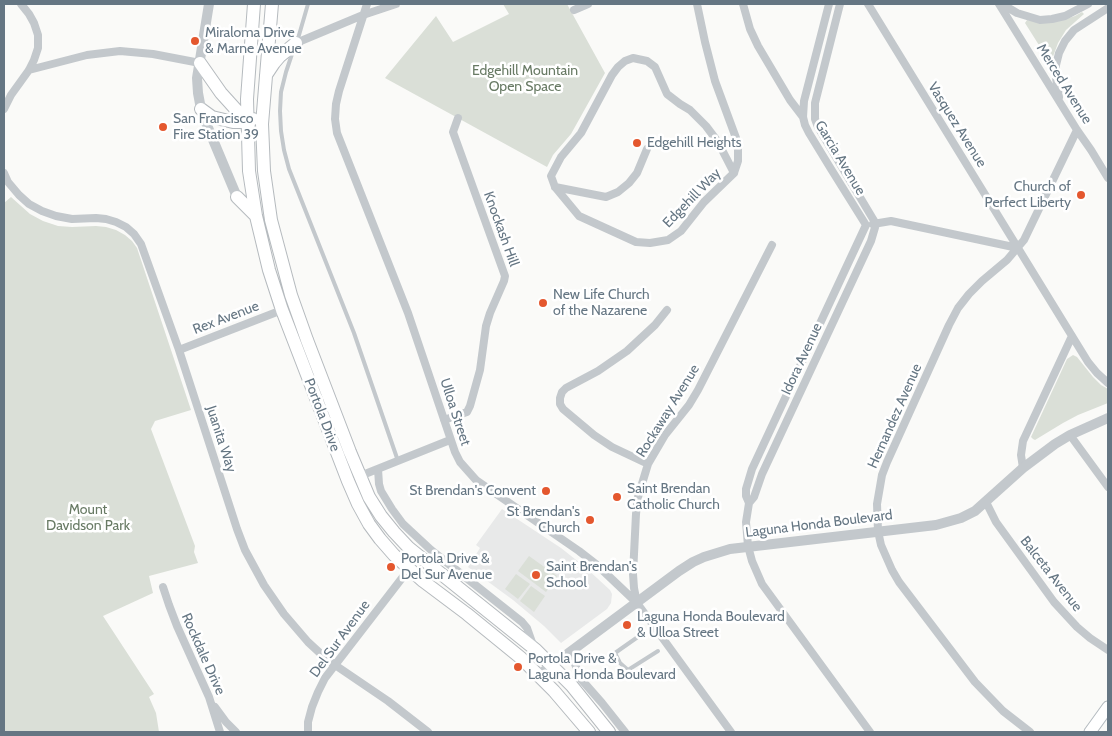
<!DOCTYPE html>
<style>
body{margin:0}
#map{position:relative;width:1112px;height:736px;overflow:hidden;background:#fafaf8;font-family:Cabin,sans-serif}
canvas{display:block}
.frame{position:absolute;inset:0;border:5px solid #657683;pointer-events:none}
</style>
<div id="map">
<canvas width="1112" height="736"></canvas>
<div class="frame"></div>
</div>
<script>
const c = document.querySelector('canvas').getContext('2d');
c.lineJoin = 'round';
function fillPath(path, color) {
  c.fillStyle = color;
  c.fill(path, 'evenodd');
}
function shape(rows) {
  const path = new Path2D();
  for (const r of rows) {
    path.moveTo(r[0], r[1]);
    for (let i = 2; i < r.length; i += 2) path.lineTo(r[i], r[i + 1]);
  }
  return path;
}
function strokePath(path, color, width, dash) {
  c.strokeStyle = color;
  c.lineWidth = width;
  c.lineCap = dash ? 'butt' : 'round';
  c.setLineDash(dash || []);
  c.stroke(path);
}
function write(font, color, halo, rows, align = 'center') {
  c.font = font + ' Cabin,sans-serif';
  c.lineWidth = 5;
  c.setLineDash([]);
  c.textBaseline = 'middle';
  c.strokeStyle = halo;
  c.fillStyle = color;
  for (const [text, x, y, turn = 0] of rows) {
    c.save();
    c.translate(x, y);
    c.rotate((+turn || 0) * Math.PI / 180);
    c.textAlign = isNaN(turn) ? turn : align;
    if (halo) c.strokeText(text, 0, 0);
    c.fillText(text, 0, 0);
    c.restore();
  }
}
fillPath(shape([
 [502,509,561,548,585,567,610,590,612,594,611,603,607,609,561,643,544,626,513,600,468,567,480,548,476,545]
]), '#e8e9e9');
fillPath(shape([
 [503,4,567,4,605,73,571,134,553,155,547,167,385,78,436,16,453,42,509,14],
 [1082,12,1084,14,1066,30,1058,43,1051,62,1049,61,1025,23,1027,20,1040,22,1056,22,1075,16],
 [11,197,30,214,43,221,58,226,72,227,96,226,106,227,116,230,125,235,132,241,137,248,191,410,155,421,151,429,195,546,194,552,198,563,149,576,153,593,103,616,154,694,149,697,156,713,159,732,4,732,4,203],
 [1073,355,1077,357,1093,377,1101,385,1108,389,1108,403,1078,415,1063,423,1035,440,1033,439,1031,437,1067,359],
 [529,556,557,576,546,592,518,571],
 [516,574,530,584,518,599,505,589],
 [531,586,545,596,534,612,520,601]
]), '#dadfd7');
const secondary = shape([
 [1090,732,1108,707]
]);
const primary = shape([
 [254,4,247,99,249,171,256,216,269,270,282,310,348,481,358,504,369,524,380,539,394,555,423,581,467,614,521,658,554,691,589,732],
 [272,4,262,124,264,171,271,220,291,295,307,340,350,452,369,497,381,516,394,532,409,548,536,650,572,686,609,732],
 [200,63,221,93,249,124],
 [266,75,274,63,280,56,296,43],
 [201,109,212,117,233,122,242,122,253,119],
 [237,197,256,216]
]);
strokePath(secondary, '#b3babf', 13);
strokePath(primary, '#b5babe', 14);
strokePath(shape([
 [297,42,308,4],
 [293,51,286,72,281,92,280,111,281,131,284,150,289,169,354,333,398,461],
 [642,634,615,653,620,663,628,670,658,651]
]), '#c3c8cc', 4);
strokePath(shape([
 [367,4,339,91,336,104,335,119,337,133,408,313,455,452,460,462,476,480,579,551,597,565,637,603,731,732],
 [697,4,705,42,715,81,736,138,738,150,738,161,734,173,704,202,681,231,668,240,650,243,636,242,579,216,555,187,551,176,561,157,581,133,612,75,618,67,625,61,633,58,647,61,655,67,667,94,680,104,690,110,706,126,718,142,734,173],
 [743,4,750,29,758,46,790,100,803,117],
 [829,4,804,101,803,117,805,125,809,133,831,169,866,225],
 [868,4,1088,362,1097,373,1108,383],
 [999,4,1077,130,1091,150,1108,178],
 [1002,4,1017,13,1040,20,1052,19,1065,16,1088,4],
 [574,10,588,4],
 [296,43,363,15,396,4],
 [29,70,87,55,120,51,153,54,200,63],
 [1059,97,1056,78,1056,65,1059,53,1065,41,1074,30,1108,8],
 [4,109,11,95,29,70,34,60,38,48,38,35,34,23,29,14,21,4],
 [4,173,8,182,19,195,29,204,42,211,56,216,72,219,96,218,106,219,116,222,126,227,134,234,141,244,179,350,237,529,245,550,264,585,284,614,308,642,321,654,335,665,388,701,428,732],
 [555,187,606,197,618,192,629,183,637,173,647,149],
 [873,224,891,221,1018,248],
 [866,225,752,469,746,489,746,496,749,503,746,522,748,546,752,561,762,584,870,732],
 [179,350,282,310],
 [444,420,467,412,470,406,480,370,486,326,490,313,504,281,505,276,453,132,458,118],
 [1070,435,1108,487],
 [648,464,612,447,594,435,563,409,560,404,560,398,562,392,566,388,598,371,627,351,655,325,667,310],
 [1023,468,1021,455,1023,441,1072,336],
 [378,469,379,484,381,491,392,509,403,524,431,550,522,622,527,628,533,645],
 [360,476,450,440],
 [986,502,996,522,1054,602,1077,627,1090,638,1108,650],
 [749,503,754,497,762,474,871,241,876,224,818,127,815,119,815,103,840,4],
 [163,587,169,605,177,626,209,697,220,732],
 [637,603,634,588,633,574,636,514,638,497,648,464,665,435,689,405,698,390,772,245],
 [570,653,575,664,580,678,602,703,625,732],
 [215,707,226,722,236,732],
 [308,732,308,722,312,707,318,692,325,678,409,569],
 [1030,732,1003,711,975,682,899,582,892,570,881,545,878,531,877,504,882,475,887,462,949,325,958,308,969,294,982,281,1007,260,1024,240,1077,130]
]), '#c3c8cc', 8);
strokePath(shape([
 [209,4,197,78,198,93,201,109,206,123,237,197],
 [539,675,679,571,693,562,704,557,730,549,936,525,961,518,975,511,1023,468,1055,444,1070,435,1108,418]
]), '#c3c8cc', 10);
strokePath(secondary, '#fff', 11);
strokePath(primary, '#fff', 12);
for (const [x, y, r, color] of [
 [195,41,5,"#e4572e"],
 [163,127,5,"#e4572e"],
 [637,143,5,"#e4572e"],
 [1081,195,5,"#e4572e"],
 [543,303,5,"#e4572e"],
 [546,491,5,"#e4572e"],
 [617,497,5,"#e4572e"],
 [590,520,5,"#e4572e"],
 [391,567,5,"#e4572e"],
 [536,575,5,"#e4572e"],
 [627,625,5,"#e4572e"],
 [518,667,5,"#e4572e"]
]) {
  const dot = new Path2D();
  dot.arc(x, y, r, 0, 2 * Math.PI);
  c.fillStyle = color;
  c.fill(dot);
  strokePath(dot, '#fff', 2);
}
write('14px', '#657683', '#fff', [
 ["Miraloma Drive",205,33],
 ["& Marne Avenue",205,49],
 ["San Francisco",173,119],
 ["Fire Station 39",173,135],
 ["Edgehill Heights",647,143],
 ["Church of",1071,187,"right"],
 ["Perfect Liberty",1071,203,"right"],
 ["New Life Church",553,295],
 ["of the Nazarene",553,311],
 ["Saint Brendan",627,489],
 ["Catholic Church",627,505],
 ["St Brendan's Convent",536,491,"right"],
 ["St Brendan's",580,512,"right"],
 ["Church",580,528,"right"],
 ["Portola Drive &",401,559],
 ["Del Sur Avenue",401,575],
 ["Saint Brendan's",546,567],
 ["School",546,583],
 ["Laguna Honda Boulevard",637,617],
 ["& Ulloa Street",637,633],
 ["Portola Drive &",528,659],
 ["Laguna Honda Boulevard",528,675]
], 'left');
write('14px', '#687a64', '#fff', [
 ["Edgehill Mountain",525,71],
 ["Open Space",525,87],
 ["Mount",88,510],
 ["Davidson Park",88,526]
]);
write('14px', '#657683', '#fff', [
 ["Merced Avenue",1064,84,58],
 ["Vasquez Avenue",957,125,58],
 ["Garcia Avenue",840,158,59],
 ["Edgehill Way",692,198,-46],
 ["Knockash Hill",501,229,70],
 ["Rex Avenue",226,318,-21],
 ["Idora Avenue",802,359,-65],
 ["Rockaway Avenue",668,411,-58],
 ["Ulloa Street",455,412,72],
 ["Portola Drive",322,415,69],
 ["Hernandez Avenue",895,416,-66],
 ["Juanita Way",221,439,72],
 ["Laguna Honda Boulevard",819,524,-7],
 ["Balceta Avenue",1051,574,52],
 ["Del Sur Avenue",340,639,-54],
 ["Rockdale Drive",203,654,66]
]);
</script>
